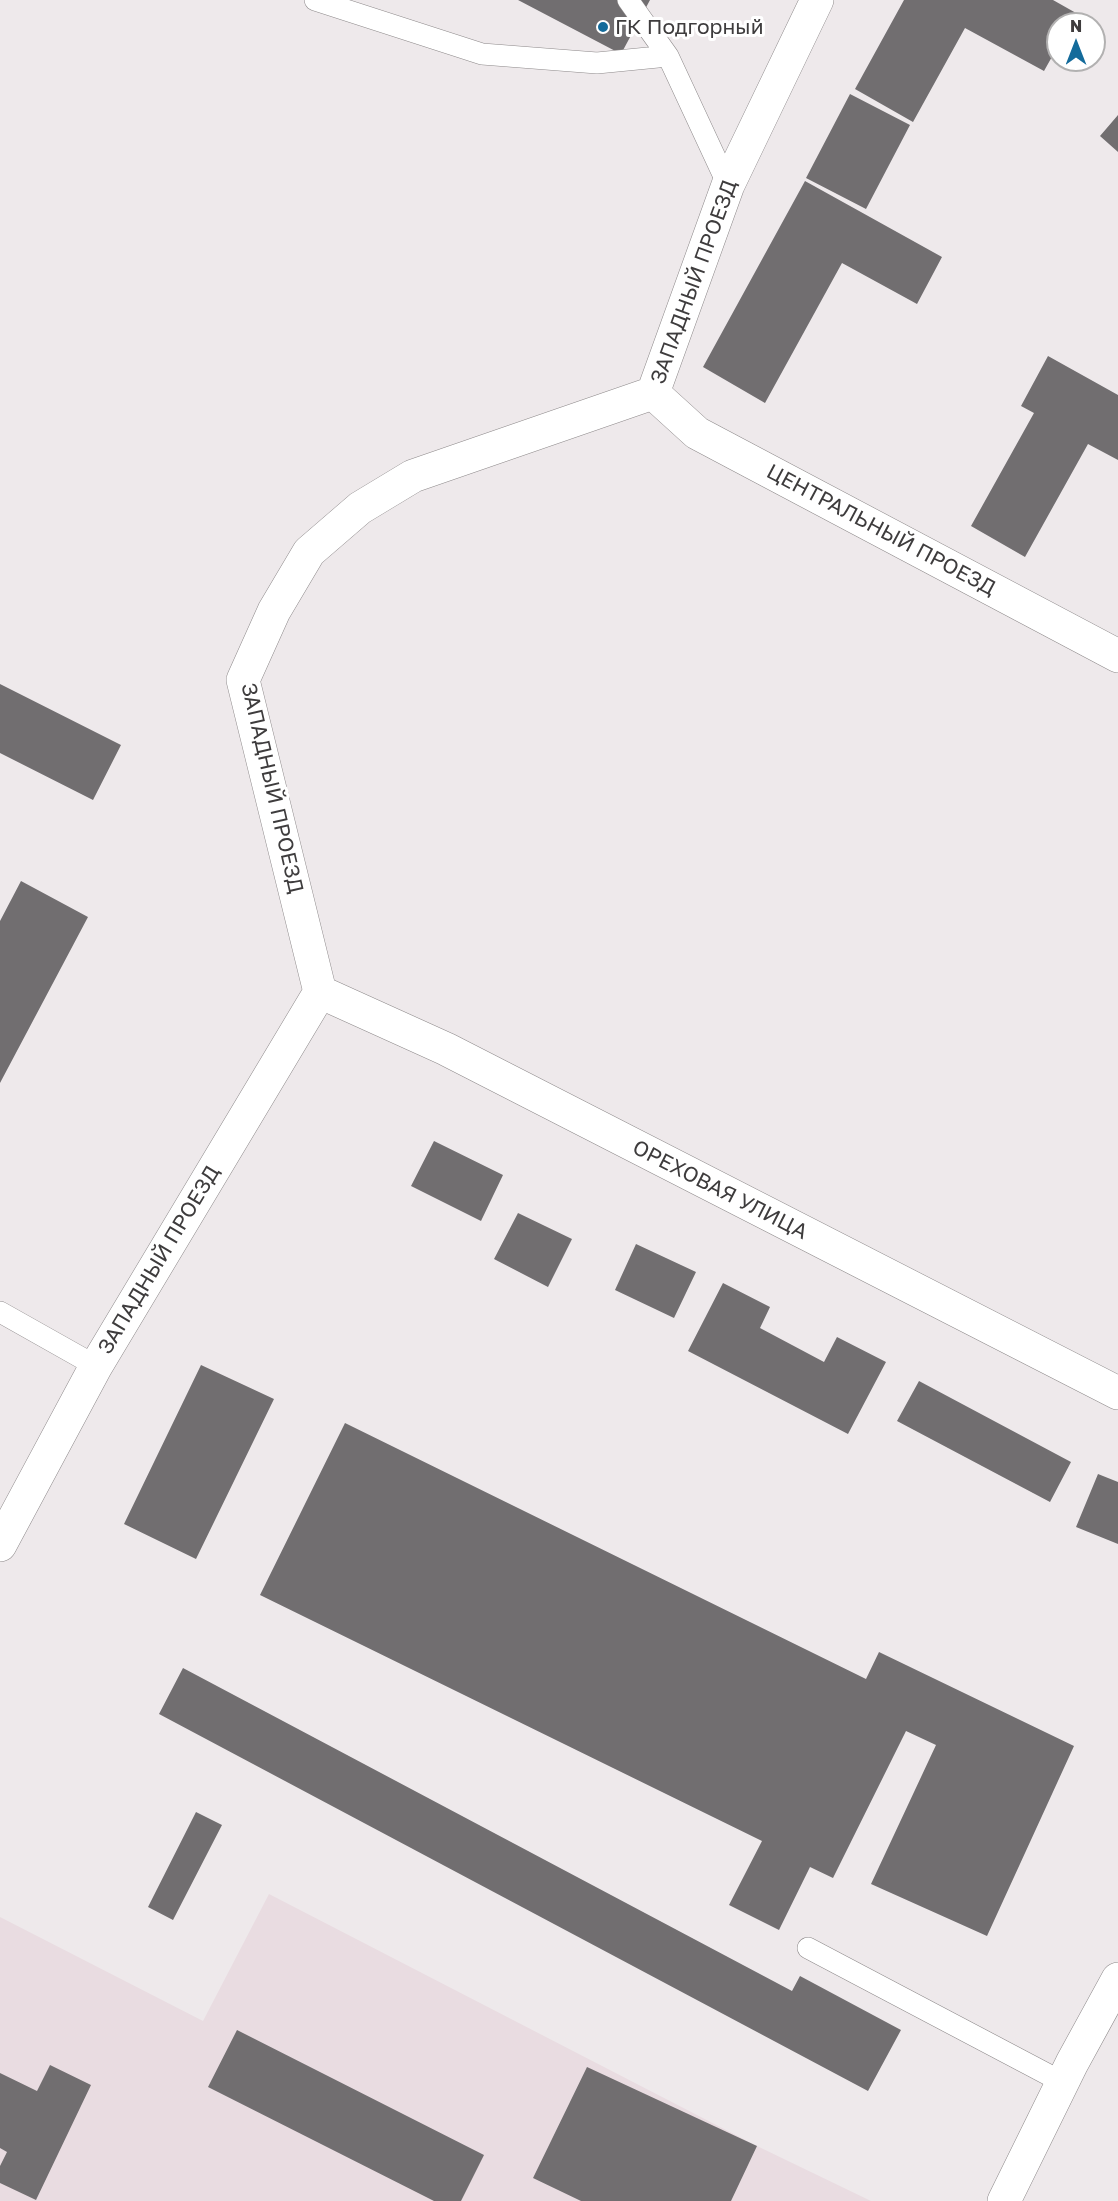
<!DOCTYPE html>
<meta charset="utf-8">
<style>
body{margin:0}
#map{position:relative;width:1118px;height:2201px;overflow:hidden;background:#eee9eb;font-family:"Golos Text",sans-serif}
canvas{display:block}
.north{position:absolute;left:1046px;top:12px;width:60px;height:60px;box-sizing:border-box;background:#fff;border:2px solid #b2b1b1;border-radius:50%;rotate:0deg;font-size:16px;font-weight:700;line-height:24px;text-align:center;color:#3e3c3d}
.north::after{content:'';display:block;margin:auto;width:21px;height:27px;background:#146b9b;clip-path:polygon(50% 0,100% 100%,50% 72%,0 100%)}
</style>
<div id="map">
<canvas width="1118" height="2201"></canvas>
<div class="north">N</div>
</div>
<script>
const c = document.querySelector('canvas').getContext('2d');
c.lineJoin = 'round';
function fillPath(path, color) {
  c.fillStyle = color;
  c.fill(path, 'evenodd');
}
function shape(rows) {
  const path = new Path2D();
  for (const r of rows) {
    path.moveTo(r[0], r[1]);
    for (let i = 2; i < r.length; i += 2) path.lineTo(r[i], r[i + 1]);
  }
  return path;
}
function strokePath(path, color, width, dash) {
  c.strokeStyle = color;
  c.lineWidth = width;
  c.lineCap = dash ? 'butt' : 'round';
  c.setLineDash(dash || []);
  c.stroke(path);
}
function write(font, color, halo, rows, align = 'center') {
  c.font = font + ' "Golos Text",sans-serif';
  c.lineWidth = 6;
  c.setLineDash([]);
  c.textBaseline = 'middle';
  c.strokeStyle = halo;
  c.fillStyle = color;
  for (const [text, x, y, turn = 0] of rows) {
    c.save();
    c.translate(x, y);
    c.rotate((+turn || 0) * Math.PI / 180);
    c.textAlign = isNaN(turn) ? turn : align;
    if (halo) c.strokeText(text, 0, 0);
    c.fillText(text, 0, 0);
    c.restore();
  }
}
fillPath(shape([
 [269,1894,757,2146,871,2201,0,2201,0,1917,203,2021]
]), '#e9dce1');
fillPath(shape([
 [518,0,650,0,621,54],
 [904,0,1053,0,1076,13,1070,24,1058,24,1058,46,1044,71,965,28,913,122,855,89],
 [850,94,910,125,866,209,806,178],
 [1118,115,1118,152,1100,136],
 [805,181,942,257,917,304,842,263,765,403,703,367],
 [1048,356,1118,395,1118,460,1088,444,1025,557,971,526,1034,413,1021,406],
 [0,684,121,745,93,800,0,753],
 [21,881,88,917,0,1083,0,921],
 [434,1141,503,1175,481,1221,411,1186],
 [518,1213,572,1239,548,1287,494,1259],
 [636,1244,696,1272,674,1318,615,1290],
 [723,1283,770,1307,760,1328,824,1362,837,1337,886,1362,848,1434,688,1351],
 [201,1365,274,1399,196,1559,124,1524],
 [919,1381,1071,1462,1050,1502,897,1421],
 [345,1423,866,1679,879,1652,1074,1746,987,1936,871,1884,936,1745,906,1731,833,1878,810,1867,779,1930,729,1905,762,1841,260,1595],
 [1098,1474,1118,1482,1118,1544,1076,1527],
 [183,1668,792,1991,800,1976,901,2030,868,2091,159,1714],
 [196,1812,222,1825,173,1920,148,1907],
 [237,2030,484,2155,461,2201,434,2201,208,2087],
 [50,2065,91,2085,36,2200,0,2183,0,2166,7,2152,0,2148,0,2073,37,2091],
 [587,2067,757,2146,731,2201,581,2201,533,2178]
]), '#716e70');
const service = shape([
 [315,0,482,54,597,63,668,56,728,185],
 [628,0,668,56],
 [0,1312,96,1366],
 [808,1948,1064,2083]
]);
const minor = shape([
 [653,393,697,433,1118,656],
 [320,992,446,1049,1118,1393],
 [0,1545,96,1366,320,992,243,680,274,611,309,552,360,508,413,476,653,393,728,185,817,0],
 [1004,2201,1072,2063,1118,1979]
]);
strokePath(service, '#8d898a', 22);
strokePath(minor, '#8d898a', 34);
strokePath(service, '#fff', 21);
strokePath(minor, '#fff', 33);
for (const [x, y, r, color] of [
 [603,27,6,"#146b9b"]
]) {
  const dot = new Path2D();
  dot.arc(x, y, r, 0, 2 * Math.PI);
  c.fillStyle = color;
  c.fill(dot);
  strokePath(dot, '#fff', 2);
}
write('21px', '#3e3c3d', '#fff', [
 ["ГК Подгорный",615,27]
], 'left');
write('21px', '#3e3c3d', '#fff', [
 ["ЗАПАДНЫЙ ПРОЕЗД",694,282,-70],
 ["ЦЕНТРАЛЬНЫЙ ПРОЕЗД",881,530,28],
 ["ЗАПАДНЫЙ ПРОЕЗД",272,788,77],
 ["ОРЕХОВАЯ УЛИЦА",720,1190,27],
 ["ЗАПАДНЫЙ ПРОЕЗД",159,1260,-59]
]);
</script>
